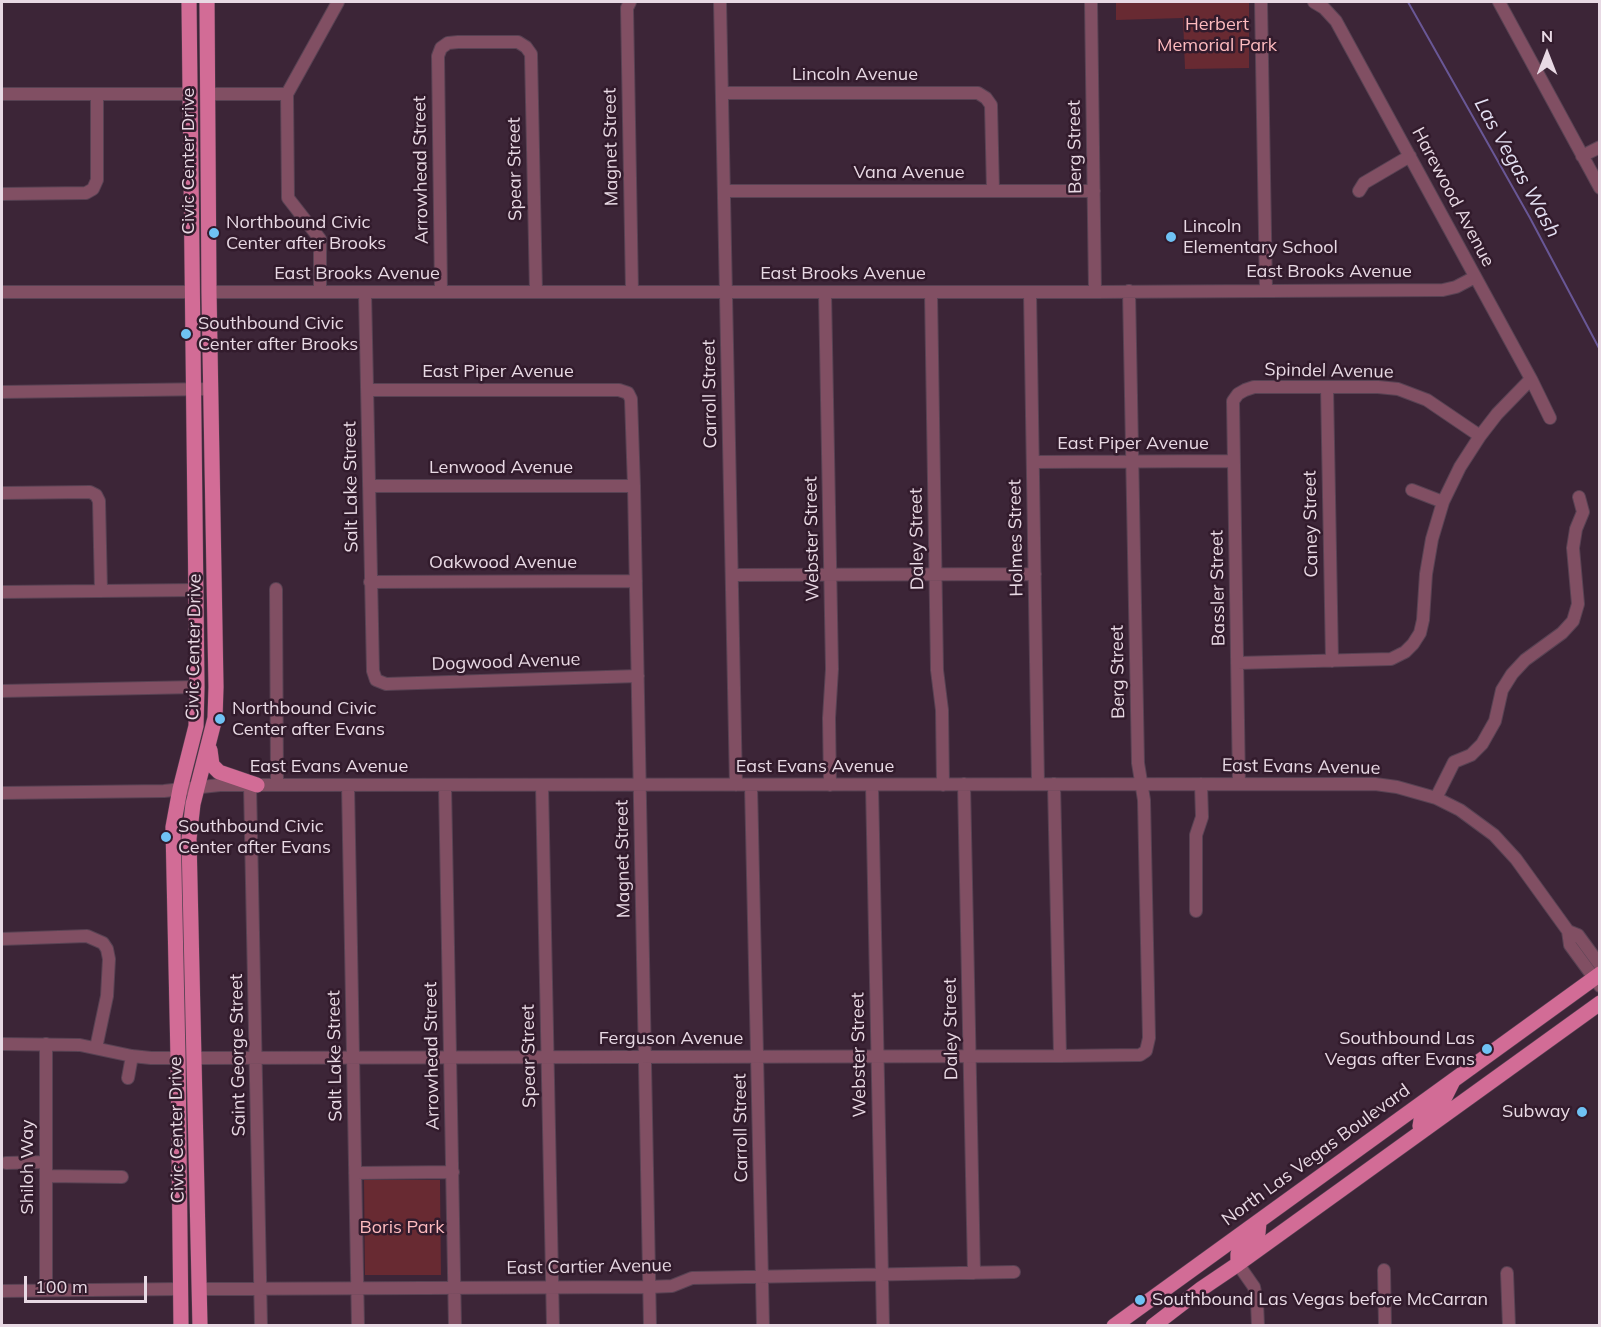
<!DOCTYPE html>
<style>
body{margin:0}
#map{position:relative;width:1601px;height:1327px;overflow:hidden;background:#3c2537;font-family:Mulish,sans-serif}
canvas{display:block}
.frame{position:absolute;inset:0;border:3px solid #e8d9e4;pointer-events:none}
.north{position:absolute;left:1517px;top:24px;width:60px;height:60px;-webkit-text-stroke:4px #321b2c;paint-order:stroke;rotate:0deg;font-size:16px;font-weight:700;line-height:24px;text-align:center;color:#e8d9e4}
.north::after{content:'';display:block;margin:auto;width:21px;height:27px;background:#e8d9e4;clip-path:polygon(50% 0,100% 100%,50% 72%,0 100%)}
.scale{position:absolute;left:24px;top:1276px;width:123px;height:27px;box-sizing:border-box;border:3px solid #e8d9e4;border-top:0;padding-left:8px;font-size:18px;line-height:21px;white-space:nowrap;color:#e8d9e4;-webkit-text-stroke:4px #321b2c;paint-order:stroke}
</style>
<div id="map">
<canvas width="1601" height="1327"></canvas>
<div class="frame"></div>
<div class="north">N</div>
<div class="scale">100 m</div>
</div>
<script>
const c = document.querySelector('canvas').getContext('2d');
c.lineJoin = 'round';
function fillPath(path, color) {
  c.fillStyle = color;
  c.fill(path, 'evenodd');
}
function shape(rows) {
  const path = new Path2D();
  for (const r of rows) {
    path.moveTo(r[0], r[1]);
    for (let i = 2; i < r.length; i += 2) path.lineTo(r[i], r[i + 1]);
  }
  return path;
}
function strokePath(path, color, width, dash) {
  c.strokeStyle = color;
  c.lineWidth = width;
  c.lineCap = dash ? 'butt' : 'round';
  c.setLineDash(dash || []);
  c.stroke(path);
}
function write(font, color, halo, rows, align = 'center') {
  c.font = font + ' Mulish,sans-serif';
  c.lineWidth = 5;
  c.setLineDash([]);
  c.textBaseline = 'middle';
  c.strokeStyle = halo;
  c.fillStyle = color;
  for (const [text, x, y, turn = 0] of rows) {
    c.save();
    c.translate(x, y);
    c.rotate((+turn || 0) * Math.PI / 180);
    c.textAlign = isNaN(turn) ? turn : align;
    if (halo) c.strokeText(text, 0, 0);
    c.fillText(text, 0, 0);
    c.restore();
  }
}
fillPath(shape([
 [1102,2,1249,2,1249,68,1185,69,1183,18,1116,20,1116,3],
 [364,1180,440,1180,441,1275,365,1275]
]), '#682a32');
strokePath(shape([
 [1408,2,1530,218,1600,350]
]), '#695796', 2);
const minor = shape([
 [630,2,627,8,632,292],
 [720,2,736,785],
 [1091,2,1095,292],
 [1261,2,1266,291],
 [1314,2,1324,8,1336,21,1531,379,1550,418],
 [1499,2,1600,188],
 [722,93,978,93,986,98,991,105,993,191],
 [2,94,191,94],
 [208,94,287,94],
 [1582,156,1600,147],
 [724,191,1094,191],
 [1359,191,1364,183,1410,156],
 [2,194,86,193,93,189,97,180,97,94],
 [2,292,193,292],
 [209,292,1095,292,1443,290,1456,287,1475,277],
 [320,292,320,239,288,198,287,94,338,2],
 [365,292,373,671,376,680,386,684,638,676],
 [441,292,438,56,441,48,448,43,458,42,518,42,526,47,531,54,536,292],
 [825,292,832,669,829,718,830,785],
 [931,292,937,670,942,710,943,785],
 [1030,292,1038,784],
 [1327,387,1332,661],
 [367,390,619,390,628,393,631,399,634,486,650,1326],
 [2,392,211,389],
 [1033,462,1233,461],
 [369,486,634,486],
 [1412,490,1443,502],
 [2,493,90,492,96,495,99,501,101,591],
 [732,575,1035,574],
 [370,582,636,581],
 [276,589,277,785],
 [2,592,195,590],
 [1237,663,1391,659,1405,652,1413,644,1420,633,1423,620,1426,574,1432,539,1443,502,1460,467,1480,436,1497,414,1531,379],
 [2,691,197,687],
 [964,784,974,1273],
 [1054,784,1060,1056],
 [1239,784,1233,401,1238,394,1245,390,1254,387,1378,387,1398,389,1427,400,1480,436],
 [250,785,261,1326],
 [348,785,358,1326],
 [445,785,455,1326],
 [542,785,553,1326],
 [751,785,763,1326],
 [872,785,883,1326],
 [2,793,164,791,220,785,1375,784,1397,787,1436,798,1460,810,1494,835,1516,859,1568,931,1570,945,1600,986],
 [1436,798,1454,762,1471,755,1482,744,1495,721,1502,690,1512,674,1525,660,1562,633,1573,621,1578,604,1573,548,1576,529,1583,512,1579,497],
 [1196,911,1196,835,1202,817,1201,784],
 [1568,931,1578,935,1600,965],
 [2,939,87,936,103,943,107,949,109,959,107,996,96,1048],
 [2,1044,80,1045,132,1056,151,1058,178,1058],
 [46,1044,46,1290],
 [195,1058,1060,1056,1140,1055,1146,1051,1149,1038,1144,800,1138,763,1129,291],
 [128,1078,132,1056],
 [6,1163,46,1162],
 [355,1173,453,1172],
 [46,1176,122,1177],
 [1238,1264,1254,1287,1257,1302,1258,1326],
 [1384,1270,1385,1326],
 [1507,1273,1509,1326],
 [199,1289,649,1287,672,1286,692,1278,1014,1272],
 [2,1291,180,1289]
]);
const major = shape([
 [210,750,212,765,219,772,257,785],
 [1423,1130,1420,1126,1421,1120,1444,1099,1453,1081],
 [1238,1264,1238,1254,1240,1249,1258,1233,1259,1222],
 [181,1326,178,1058,173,827,180,789,196,726,197,687,189,2],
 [200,1326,189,839,193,804,215,718,216,687,209,292,207,2],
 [1114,1326,1600,974],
 [1153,1326,1201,1289,1238,1264,1600,1003]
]);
strokePath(minor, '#584253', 14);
strokePath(major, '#584253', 16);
strokePath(minor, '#814f63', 12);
strokePath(major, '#d26c96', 15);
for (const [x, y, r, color] of [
 [214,233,6,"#6fc2f4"],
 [1171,237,6,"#6fc2f4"],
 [186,334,6,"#6fc2f4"],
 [220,719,6,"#6fc2f4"],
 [166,837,6,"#6fc2f4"],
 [1487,1049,6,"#6fc2f4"],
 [1582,1112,6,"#6fc2f4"],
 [1140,1300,6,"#6fc2f4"]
]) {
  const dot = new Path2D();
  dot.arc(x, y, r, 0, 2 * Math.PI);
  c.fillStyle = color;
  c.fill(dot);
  strokePath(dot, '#321b2c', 2);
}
write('18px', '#febbbf', '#321b2c', [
 ["Herbert",1217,25],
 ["Memorial Park",1217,46],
 ["Boris Park",402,1228]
]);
write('18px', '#e8d9e4', '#321b2c', [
 ["Lincoln Avenue",855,75],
 ["Magnet Street",611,147,-91],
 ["Berg Street",1075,147,-91],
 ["Civic Center Drive",189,161,-90],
 ["Spear Street",515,169,-91],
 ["Arrowhead Street",421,170,-91],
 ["Vana Avenue",909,173],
 ["Harewood Avenue",1453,197,62],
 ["East Brooks Avenue",1329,272],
 ["East Brooks Avenue",357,274],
 ["East Brooks Avenue",843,274],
 ["Spindel Avenue",1329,371,1],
 ["East Piper Avenue",498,372],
 ["Carroll Street",710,394,-91],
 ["East Piper Avenue",1133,444],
 ["Lenwood Avenue",501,468],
 ["Salt Lake Street",351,487,-91],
 ["Caney Street",1311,524,-91],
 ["Holmes Street",1016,538,-91],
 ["Webster Street",812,539,-91],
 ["Daley Street",917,539,-91],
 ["Oakwood Avenue",503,563],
 ["Bassler Street",1218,588,-91],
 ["Civic Center Drive",194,647,-89],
 ["Dogwood Avenue",506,662,-2],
 ["Berg Street",1118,672,-91],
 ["East Evans Avenue",329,767],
 ["East Evans Avenue",815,767],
 ["East Evans Avenue",1301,767,1],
 ["Magnet Street",623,859,-91],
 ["Daley Street",951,1029,-91],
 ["Ferguson Avenue",671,1039],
 ["Saint George Street",238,1055,-91],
 ["Webster Street",859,1055,-91],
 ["Salt Lake Street",335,1056,-91],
 ["Arrowhead Street",432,1056,-91],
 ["Spear Street",529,1056,-91],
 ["Carroll Street",741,1128,-91],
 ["Civic Center Drive",177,1130,-91],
 ["North Las Vegas Boulevard",1316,1155,-36],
 ["Shiloh Way",28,1167,-90],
 ["East Cartier Avenue",589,1267,-1]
]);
write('18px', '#e8d9e4', '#321b2c', [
 ["Northbound Civic",226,223],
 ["Center after Brooks",226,244],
 ["Lincoln",1183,227],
 ["Elementary School",1183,248],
 ["Southbound Civic",198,324],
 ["Center after Brooks",198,345],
 ["Northbound Civic",232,709],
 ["Center after Evans",232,730],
 ["Southbound Civic",178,827],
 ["Center after Evans",178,848],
 ["Southbound Las",1475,1039,"right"],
 ["Vegas after Evans",1475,1060,"right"],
 ["Subway",1570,1112,"right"],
 ["Southbound Las Vegas before McCarran",1152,1300]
], 'left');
write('italic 20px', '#e4e0f3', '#321b2c', [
 ["Las Vegas Wash",1517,168,61]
]);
</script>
